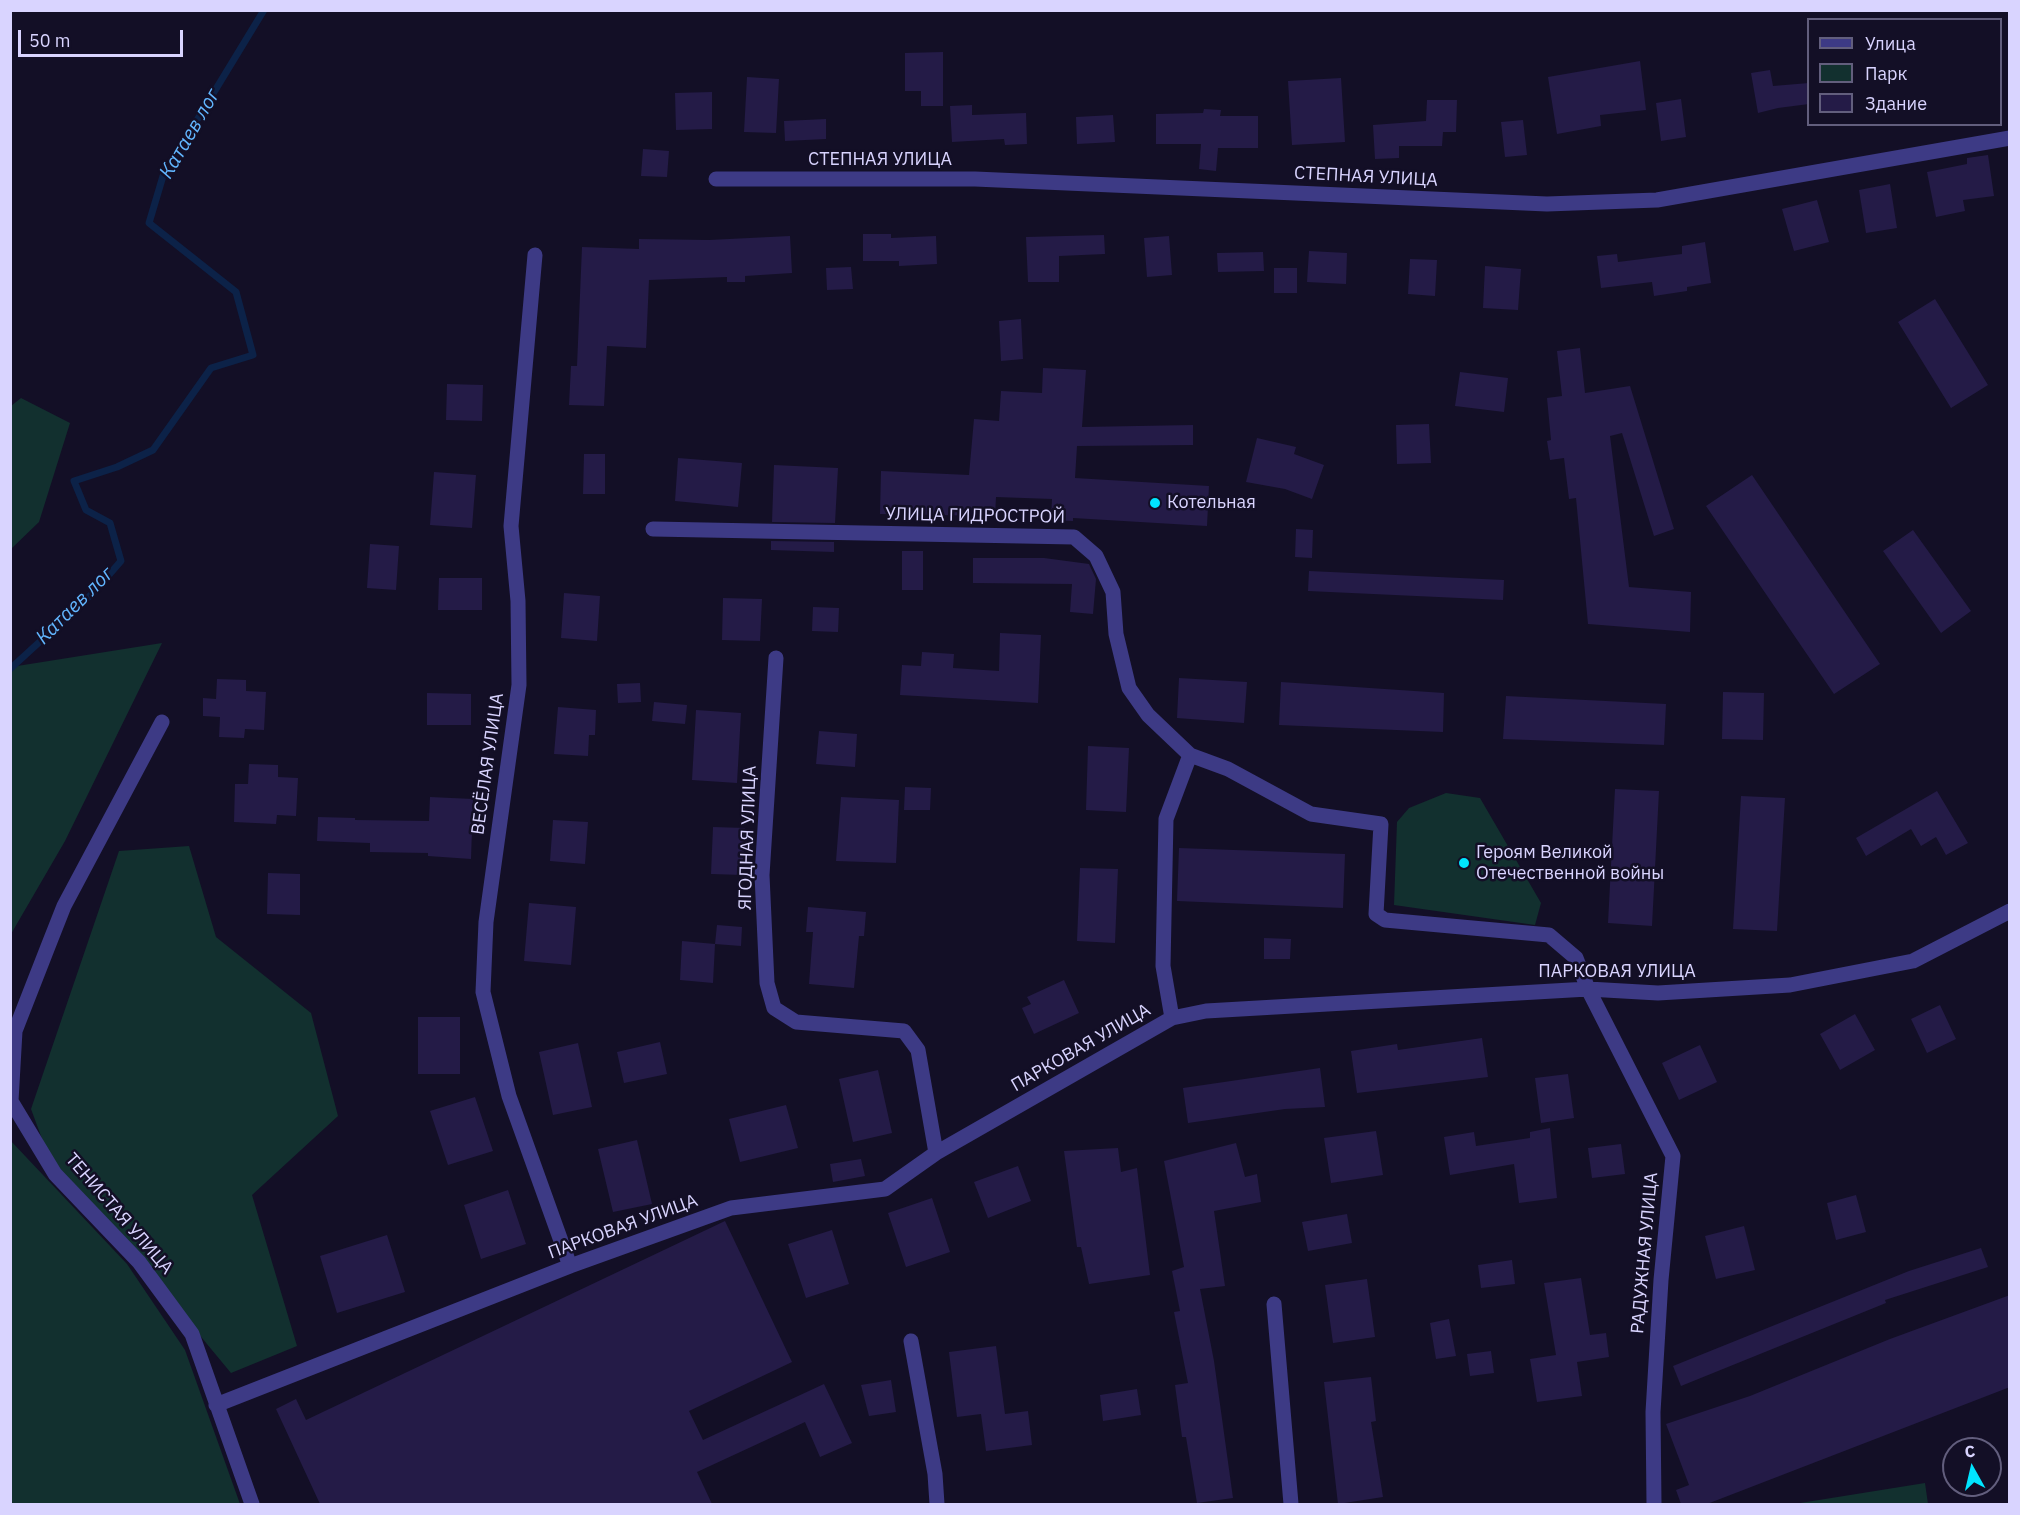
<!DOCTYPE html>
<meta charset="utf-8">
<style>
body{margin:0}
#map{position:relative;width:2020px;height:1515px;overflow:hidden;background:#130f26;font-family:"IBM Plex Sans",sans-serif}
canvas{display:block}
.frame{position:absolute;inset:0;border:12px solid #d9d4ff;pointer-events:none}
.legend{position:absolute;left:1807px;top:18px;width:195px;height:108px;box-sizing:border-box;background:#130f26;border:2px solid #625e7d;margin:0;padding:8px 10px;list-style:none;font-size:18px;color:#d9d4ff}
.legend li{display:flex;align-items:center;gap:12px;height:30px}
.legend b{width:30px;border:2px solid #625e7d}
.north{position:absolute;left:1942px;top:1437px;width:60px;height:60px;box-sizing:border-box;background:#130f26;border:2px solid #625e7d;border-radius:50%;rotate:352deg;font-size:16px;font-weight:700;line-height:24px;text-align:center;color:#d9d4ff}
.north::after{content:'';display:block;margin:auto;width:21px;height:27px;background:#00e5ff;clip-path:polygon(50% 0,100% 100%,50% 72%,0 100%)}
.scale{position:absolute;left:18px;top:30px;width:165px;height:27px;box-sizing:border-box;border:3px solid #d9d4ff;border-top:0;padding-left:8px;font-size:18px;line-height:21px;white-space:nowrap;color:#d9d4ff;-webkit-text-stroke:4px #130f26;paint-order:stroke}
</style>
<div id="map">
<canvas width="2020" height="1515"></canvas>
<div class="frame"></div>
<ul class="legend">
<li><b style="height:8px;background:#3d3a85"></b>Улица</li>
<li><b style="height:16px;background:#12302f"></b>Парк</li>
<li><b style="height:16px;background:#241b47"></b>Здание</li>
</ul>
<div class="north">С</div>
<div class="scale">50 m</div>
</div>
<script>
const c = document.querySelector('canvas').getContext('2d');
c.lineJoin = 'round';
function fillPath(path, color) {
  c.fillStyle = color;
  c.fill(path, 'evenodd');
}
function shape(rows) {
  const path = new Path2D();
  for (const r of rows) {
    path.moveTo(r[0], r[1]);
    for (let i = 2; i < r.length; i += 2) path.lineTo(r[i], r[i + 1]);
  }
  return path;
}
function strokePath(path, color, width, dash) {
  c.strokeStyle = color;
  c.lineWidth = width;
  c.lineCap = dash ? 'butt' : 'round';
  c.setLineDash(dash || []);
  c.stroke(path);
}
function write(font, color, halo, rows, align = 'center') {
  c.font = font + ' "IBM Plex Sans",sans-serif';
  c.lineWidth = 5;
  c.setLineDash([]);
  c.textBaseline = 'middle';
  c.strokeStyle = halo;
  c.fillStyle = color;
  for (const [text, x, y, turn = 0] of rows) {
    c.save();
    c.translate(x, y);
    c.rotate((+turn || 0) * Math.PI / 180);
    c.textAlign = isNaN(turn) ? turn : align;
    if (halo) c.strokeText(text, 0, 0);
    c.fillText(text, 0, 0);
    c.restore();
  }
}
fillPath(shape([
 [21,398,70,423,39,522,11,549,11,406],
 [162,643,65,841,11,934,11,667],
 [1446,793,1480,798,1541,903,1535,925,1394,905,1397,822,1409,808],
 [189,846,216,937,311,1013,338,1116,252,1195,297,1346,231,1373,139,1262,55,1174,31,1109,119,851],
 [10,1140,127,1264,185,1350,240,1504,11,1504],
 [1925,1483,1928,1504,1794,1504]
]), '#12302f');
strokePath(shape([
 [10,669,94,592,121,561,110,523,86,510,74,481,117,467,153,450,211,368,253,355,236,292,149,223,163,176,264,10]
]), '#0c2248', 7);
fillPath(shape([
 [943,52,943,106,921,106,921,91,905,91,905,53],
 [1640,61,1646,110,1600,115,1601,126,1557,134,1548,77],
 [1770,70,1773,86,1809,83,1809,104,1778,108,1758,113,1751,73],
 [747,77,779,79,776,133,744,132],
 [1341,78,1345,142,1292,145,1288,81],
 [712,92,712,129,676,130,675,93],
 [1681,99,1686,137,1661,141,1656,103],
 [1427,100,1457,100,1456,132,1443,132,1442,146,1399,146,1399,158,1375,159,1373,125,1426,121],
 [972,105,972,115,1026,113,1027,144,1005,145,1004,139,952,142,950,106],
 [1204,109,1221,110,1220,116,1258,116,1258,148,1218,148,1216,171,1199,169,1201,144,1156,144,1156,114,1203,113],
 [1113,115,1115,142,1077,144,1076,117],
 [826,119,826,139,785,141,784,121],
 [1523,120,1527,155,1505,157,1501,122],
 [643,149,669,151,667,177,641,176],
 [1988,155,1994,196,1963,200,1965,211,1936,217,1927,172,1967,164,1967,158],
 [1890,184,1897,228,1866,233,1859,190],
 [1817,200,1829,242,1794,251,1782,209],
 [863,234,891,234,891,238,936,236,937,264,899,266,899,261,863,261],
 [1104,235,1105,254,1059,256,1059,282,1028,282,1026,237],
 [790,236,792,273,745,276,745,282,727,282,727,277,649,280,646,348,607,346,604,406,569,405,571,366,577,366,582,247,639,249,639,239,709,240],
 [1169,236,1172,275,1147,277,1144,238],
 [1705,242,1711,283,1687,287,1687,291,1654,296,1652,282,1601,288,1597,256,1617,254,1618,262,1682,254,1682,246],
 [1309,251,1347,253,1346,284,1307,282],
 [1263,252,1264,271,1218,272,1217,253],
 [1410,259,1437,260,1435,296,1408,294],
 [1485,266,1521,269,1518,310,1483,308],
 [851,267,853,289,827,290,826,268],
 [1274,268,1297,268,1297,293,1274,293],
 [1935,299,1988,385,1951,408,1898,322],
 [1021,319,1023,359,1001,361,999,321],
 [1580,348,1585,393,1630,386,1674,529,1654,536,1622,433,1610,436,1629,587,1691,592,1690,632,1588,624,1576,498,1569,499,1564,458,1550,460,1547,441,1551,440,1547,398,1562,396,1557,351],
 [1043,368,1086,370,1082,427,1193,425,1193,445,1077,446,1075,478,1209,486,1207,526,1073,518,1073,521,1051,520,1052,499,996,497,995,516,880,514,881,471,969,475,974,419,999,421,1001,391,1042,393],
 [1460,372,1508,378,1504,412,1455,406],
 [447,384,483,385,482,421,446,420],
 [1429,424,1431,463,1397,464,1396,425],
 [1257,438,1296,447,1294,454,1324,465,1312,499,1285,489,1246,482],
 [584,454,605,454,605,494,583,494],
 [678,458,742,463,738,507,675,501],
 [774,465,838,468,835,523,772,522],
 [434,472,476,475,472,528,430,525],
 [1752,475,1880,664,1834,694,1706,506],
 [1296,529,1313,530,1312,558,1295,557],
 [1913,530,1971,611,1941,633,1883,551],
 [771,541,834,542,834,552,771,550],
 [370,544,399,546,396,590,367,588],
 [902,551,923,551,923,590,902,590],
 [973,558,1044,558,1089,564,1096,579,1093,614,1070,612,1072,584,973,583],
 [1309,571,1504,580,1503,600,1308,591],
 [439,578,482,578,482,610,438,610],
 [564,593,600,596,597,641,561,638],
 [723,598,762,599,760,641,722,640],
 [813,607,839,608,838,632,812,631],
 [1000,633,1041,635,1038,703,900,695,902,665,921,666,922,652,954,654,953,668,999,671],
 [1179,678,1247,682,1244,723,1177,718],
 [217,679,246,680,246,691,266,692,264,730,245,729,244,738,219,737,220,717,203,716,203,698,216,699],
 [1281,682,1444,693,1443,732,1279,725],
 [640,683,641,702,618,703,617,684],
 [1723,692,1764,693,1763,740,1722,739],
 [427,693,471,694,471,725,427,725],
 [1506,696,1666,704,1664,745,1503,739],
 [654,702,687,705,685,724,652,721],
 [558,707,596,710,595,735,589,735,588,756,554,754],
 [696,710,741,713,737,783,692,780],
 [819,731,857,734,855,767,816,764],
 [1088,746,1129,748,1126,812,1086,810],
 [249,764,278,765,278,777,298,778,296,816,277,815,276,824,234,822,235,784,248,784],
 [905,787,931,788,930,810,904,810],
 [1615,789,1659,791,1652,926,1608,923],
 [1937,791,1968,843,1946,855,1936,837,1921,846,1911,829,1866,856,1856,838],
 [1741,796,1785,798,1777,931,1733,929],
 [430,797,473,799,471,859,428,856,428,853,370,852,370,843,317,841,318,817,355,818,355,820,429,821],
 [841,797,899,800,896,863,836,861],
 [553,820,588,822,585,864,550,861],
 [713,827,745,828,743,875,711,874],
 [1179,848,1345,854,1343,908,1177,901],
 [1080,868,1118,869,1115,943,1077,941],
 [268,873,300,874,300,915,267,914],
 [529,903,576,907,571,965,524,961],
 [808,907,866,912,864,936,859,936,854,988,809,984,813,932,806,932],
 [717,925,742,927,741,946,715,944],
 [1264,938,1291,939,1290,959,1264,959],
 [682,941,715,944,713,983,680,980],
 [1064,980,1079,1013,1034,1034,1022,1008,1031,1004,1027,997],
 [1940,1005,1956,1039,1927,1053,1911,1019],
 [1855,1014,1875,1050,1840,1070,1820,1034],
 [418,1017,460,1017,460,1074,418,1074],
 [1482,1038,1488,1077,1357,1093,1351,1051,1397,1044,1398,1050],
 [660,1042,667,1074,624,1083,617,1052],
 [578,1043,592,1107,553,1115,539,1052],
 [1700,1045,1717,1082,1679,1100,1662,1063],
 [1320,1068,1325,1107,1285,1109,1188,1123,1183,1088],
 [878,1070,892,1133,853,1142,839,1079],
 [1568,1074,1574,1118,1541,1123,1535,1078],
 [475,1097,493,1151,448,1165,430,1111],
 [786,1105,798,1148,740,1162,729,1119],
 [1550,1128,1557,1198,1519,1203,1514,1164,1450,1175,1444,1137,1474,1132,1476,1146,1530,1138,1530,1132],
 [1376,1131,1383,1175,1331,1183,1324,1138],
 [637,1140,652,1204,613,1212,598,1149],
 [1236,1143,1245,1177,1257,1174,1261,1202,1214,1211,1225,1286,1200,1289,1214,1361,1233,1498,1197,1503,1186,1437,1182,1437,1175,1385,1188,1383,1174,1312,1180,1311,1172,1271,1184,1267,1164,1161],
 [1621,1144,1625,1174,1592,1178,1588,1148],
 [1118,1148,1121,1172,1137,1168,1150,1275,1089,1284,1081,1247,1077,1247,1064,1151],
 [861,1159,865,1176,833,1182,830,1164],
 [1018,1166,1031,1201,988,1218,974,1182],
 [508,1190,526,1244,481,1259,464,1205],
 [1856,1195,1866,1232,1836,1240,1827,1203],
 [932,1198,950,1252,906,1267,888,1213],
 [1347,1214,1352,1243,1308,1251,1302,1222],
 [725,1221,792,1362,689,1411,703,1440,824,1384,852,1443,820,1457,805,1422,697,1472,712,1504,320,1504,276,1409,296,1399,306,1420],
 [1744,1226,1755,1270,1716,1279,1705,1236],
 [832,1230,849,1284,806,1298,788,1244],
 [387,1235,405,1292,337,1313,320,1256],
 [1981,1248,1988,1267,1885,1300,1886,1303,1681,1386,1673,1366,1909,1271],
 [1512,1260,1515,1284,1481,1288,1478,1265],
 [1581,1278,1590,1335,1606,1333,1609,1357,1577,1362,1582,1396,1537,1402,1530,1359,1556,1355,1544,1283],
 [1367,1279,1375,1337,1333,1343,1325,1285],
 [2010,1295,2010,1387,1707,1504,1681,1504,1676,1490,1689,1485,1666,1424,1750,1396,1890,1339],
 [1449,1319,1456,1356,1436,1359,1430,1323],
 [996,1346,1005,1414,1028,1411,1032,1445,986,1451,981,1414,957,1417,949,1352],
 [1491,1351,1494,1373,1470,1376,1467,1354],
 [1371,1377,1376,1421,1371,1422,1383,1497,1338,1504,1324,1382],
 [891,1380,896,1412,869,1416,861,1385],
 [1137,1389,1141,1415,1103,1421,1100,1395]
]), '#241b47');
strokePath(shape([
 [716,179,975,179,1547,204,1657,200,2010,138],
 [535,255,511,526,518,601,519,685,486,922,483,992,509,1096,570,1266],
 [653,529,1074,537,1096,556,1113,592,1116,634,1129,688,1148,715,1190,755,1228,769,1311,814,1381,824,1376,914,1385,920,1549,935,1576,958,1588,989,1673,1156,1661,1280,1653,1412,1654,1504],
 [776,658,762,875,767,983,774,1008,796,1022,904,1031,918,1050,936,1153],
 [162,722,64,906,49,944,15,1031,11,1101,55,1174,139,1262,192,1334,252,1504],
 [1172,1018,1163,966,1166,819,1190,755],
 [1274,1304,1291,1504],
 [911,1341,935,1474,937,1504],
 [216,1405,570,1266,731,1208,885,1189,936,1153,1172,1018,1206,1011,1588,989,1658,993,1790,985,1913,961,2010,911]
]), '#3d3a85', 15);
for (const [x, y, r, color] of [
 [1155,503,6,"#00e5ff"],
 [1464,863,6,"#00e5ff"]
]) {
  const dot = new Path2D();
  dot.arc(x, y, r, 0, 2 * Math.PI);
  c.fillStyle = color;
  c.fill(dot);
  strokePath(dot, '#130f26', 2);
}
write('18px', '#d9d4ff', '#130f26', [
 ["СТЕПНАЯ УЛИЦА",880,160],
 ["СТЕПНАЯ УЛИЦА",1366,177,3],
 ["УЛИЦА ГИДРОСТРОЙ",975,516,1],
 ["ВЕСЁЛАЯ УЛИЦА",488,764,-82],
 ["ЯГОДНАЯ УЛИЦА",748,838,-88],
 ["ПАРКОВАЯ УЛИЦА",1617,972],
 ["ПАРКОВАЯ УЛИЦА",1081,1048,-30],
 ["ТЕНИСТАЯ УЛИЦА",119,1214,49],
 ["ПАРКОВАЯ УЛИЦА",623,1227,-20],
 ["РАДУЖНАЯ УЛИЦА",1645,1253,-85]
]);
write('18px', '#d9d4ff', '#130f26', [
 ["Котельная",1167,503],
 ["Героям Великой",1476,853],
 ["Отечественной войны",1476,874]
], 'left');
write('italic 20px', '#62b6ff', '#130f26', [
 ["Катаев лог",190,134,-60],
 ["Катаев лог",75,606,-45]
]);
</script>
